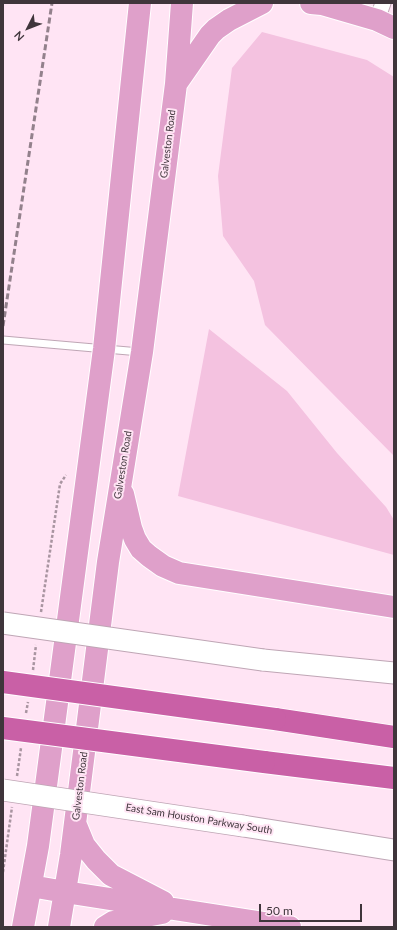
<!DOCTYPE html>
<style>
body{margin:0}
#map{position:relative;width:397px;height:930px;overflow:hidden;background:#ffe4f4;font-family:Lato,sans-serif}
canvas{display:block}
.frame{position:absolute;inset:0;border:4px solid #3f353b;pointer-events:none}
.north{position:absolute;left:8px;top:8px;width:40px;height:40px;-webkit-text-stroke:3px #ffe4f4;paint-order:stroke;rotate:228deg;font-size:11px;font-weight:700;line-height:16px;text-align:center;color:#3f353b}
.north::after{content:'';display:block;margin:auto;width:14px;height:18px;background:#3f353b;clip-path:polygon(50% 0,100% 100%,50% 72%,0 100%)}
.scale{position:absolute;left:259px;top:904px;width:103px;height:18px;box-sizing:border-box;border:2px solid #3f353b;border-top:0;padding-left:5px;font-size:12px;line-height:14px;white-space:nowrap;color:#3f353b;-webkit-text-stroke:3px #ffe4f4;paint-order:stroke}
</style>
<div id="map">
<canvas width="397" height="930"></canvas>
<div class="frame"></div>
<div class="north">N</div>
<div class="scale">50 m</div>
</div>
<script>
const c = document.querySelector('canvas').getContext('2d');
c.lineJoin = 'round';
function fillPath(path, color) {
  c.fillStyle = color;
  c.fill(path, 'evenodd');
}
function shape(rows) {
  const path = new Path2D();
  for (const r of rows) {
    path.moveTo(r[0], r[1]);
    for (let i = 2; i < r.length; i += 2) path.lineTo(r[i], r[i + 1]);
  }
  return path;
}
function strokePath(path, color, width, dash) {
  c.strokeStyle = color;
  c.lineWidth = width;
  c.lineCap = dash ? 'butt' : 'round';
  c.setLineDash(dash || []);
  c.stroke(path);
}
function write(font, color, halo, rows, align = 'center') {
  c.font = font + ' Lato,sans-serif';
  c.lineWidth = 4;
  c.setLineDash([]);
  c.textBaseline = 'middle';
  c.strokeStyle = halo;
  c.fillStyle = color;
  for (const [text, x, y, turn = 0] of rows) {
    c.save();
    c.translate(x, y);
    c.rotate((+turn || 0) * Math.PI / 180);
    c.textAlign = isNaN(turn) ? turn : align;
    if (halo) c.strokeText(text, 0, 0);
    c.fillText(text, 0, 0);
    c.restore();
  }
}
fillPath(shape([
 [262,32,367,60,394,77,394,456,265,325,254,281,223,236,218,176,232,68],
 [209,329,287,391,337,453,386,507,394,520,394,555,178,496]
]), '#f4c2e0');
const service = shape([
 [3,340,140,352]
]);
const minor = shape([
 [377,20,383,3]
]);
const secondary = shape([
 [263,660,394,673],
 [243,826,394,850]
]);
const primary = shape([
 [311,3,322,4,377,20,394,28],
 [176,84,210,35,216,29,229,20,262,3],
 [123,494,131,528,135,539,141,549,149,556,163,566,179,573,394,607],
 [75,823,84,845,96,860,111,875,163,902],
 [31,886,65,892,290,927],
 [23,927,38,846,104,349,140,3],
 [59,927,71,855,108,562,142,352,176,84,182,3],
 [105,927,113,922,162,913]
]);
const motorway = shape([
 [275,719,394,737],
 [264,762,394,778]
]);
strokePath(service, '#bfa6b5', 9);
strokePath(minor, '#bfa6b5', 17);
strokePath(secondary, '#bfa6b5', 23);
strokePath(primary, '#fff', 24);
strokePath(motorway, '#fff', 24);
strokePath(shape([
 [41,612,60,484,66,475],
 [33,670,36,645],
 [26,713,28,702],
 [17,776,21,748],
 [3,872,12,807]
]), '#a995a1', 2.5, [3, 2]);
strokePath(service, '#fff', 7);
strokePath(minor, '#fff', 15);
strokePath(secondary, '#fff', 21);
strokePath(primary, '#dfa0ca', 22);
strokePath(motorway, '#c960a6', 22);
strokePath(shape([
 [3,326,52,3]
]), '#93818c', 3, [6, 3]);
const secondaryBridge = shape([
 [3,623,263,660],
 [3,790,243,826]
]);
const motorwayBridge = shape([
 [3,682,275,719],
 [3,728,264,762]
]);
strokePath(secondaryBridge, '#bfa6b5', 23, []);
strokePath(motorwayBridge, '#fff', 24, []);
strokePath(secondaryBridge, '#fff', 21);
strokePath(motorwayBridge, '#c960a6', 22);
write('10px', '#3f353b', '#ffe4f4', [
 ["Galveston Road",168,144,-83],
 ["Galveston Road",123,465,-81],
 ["Galveston Road",80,786,-83],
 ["East Sam Houston Parkway South",199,819,9]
]);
</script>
